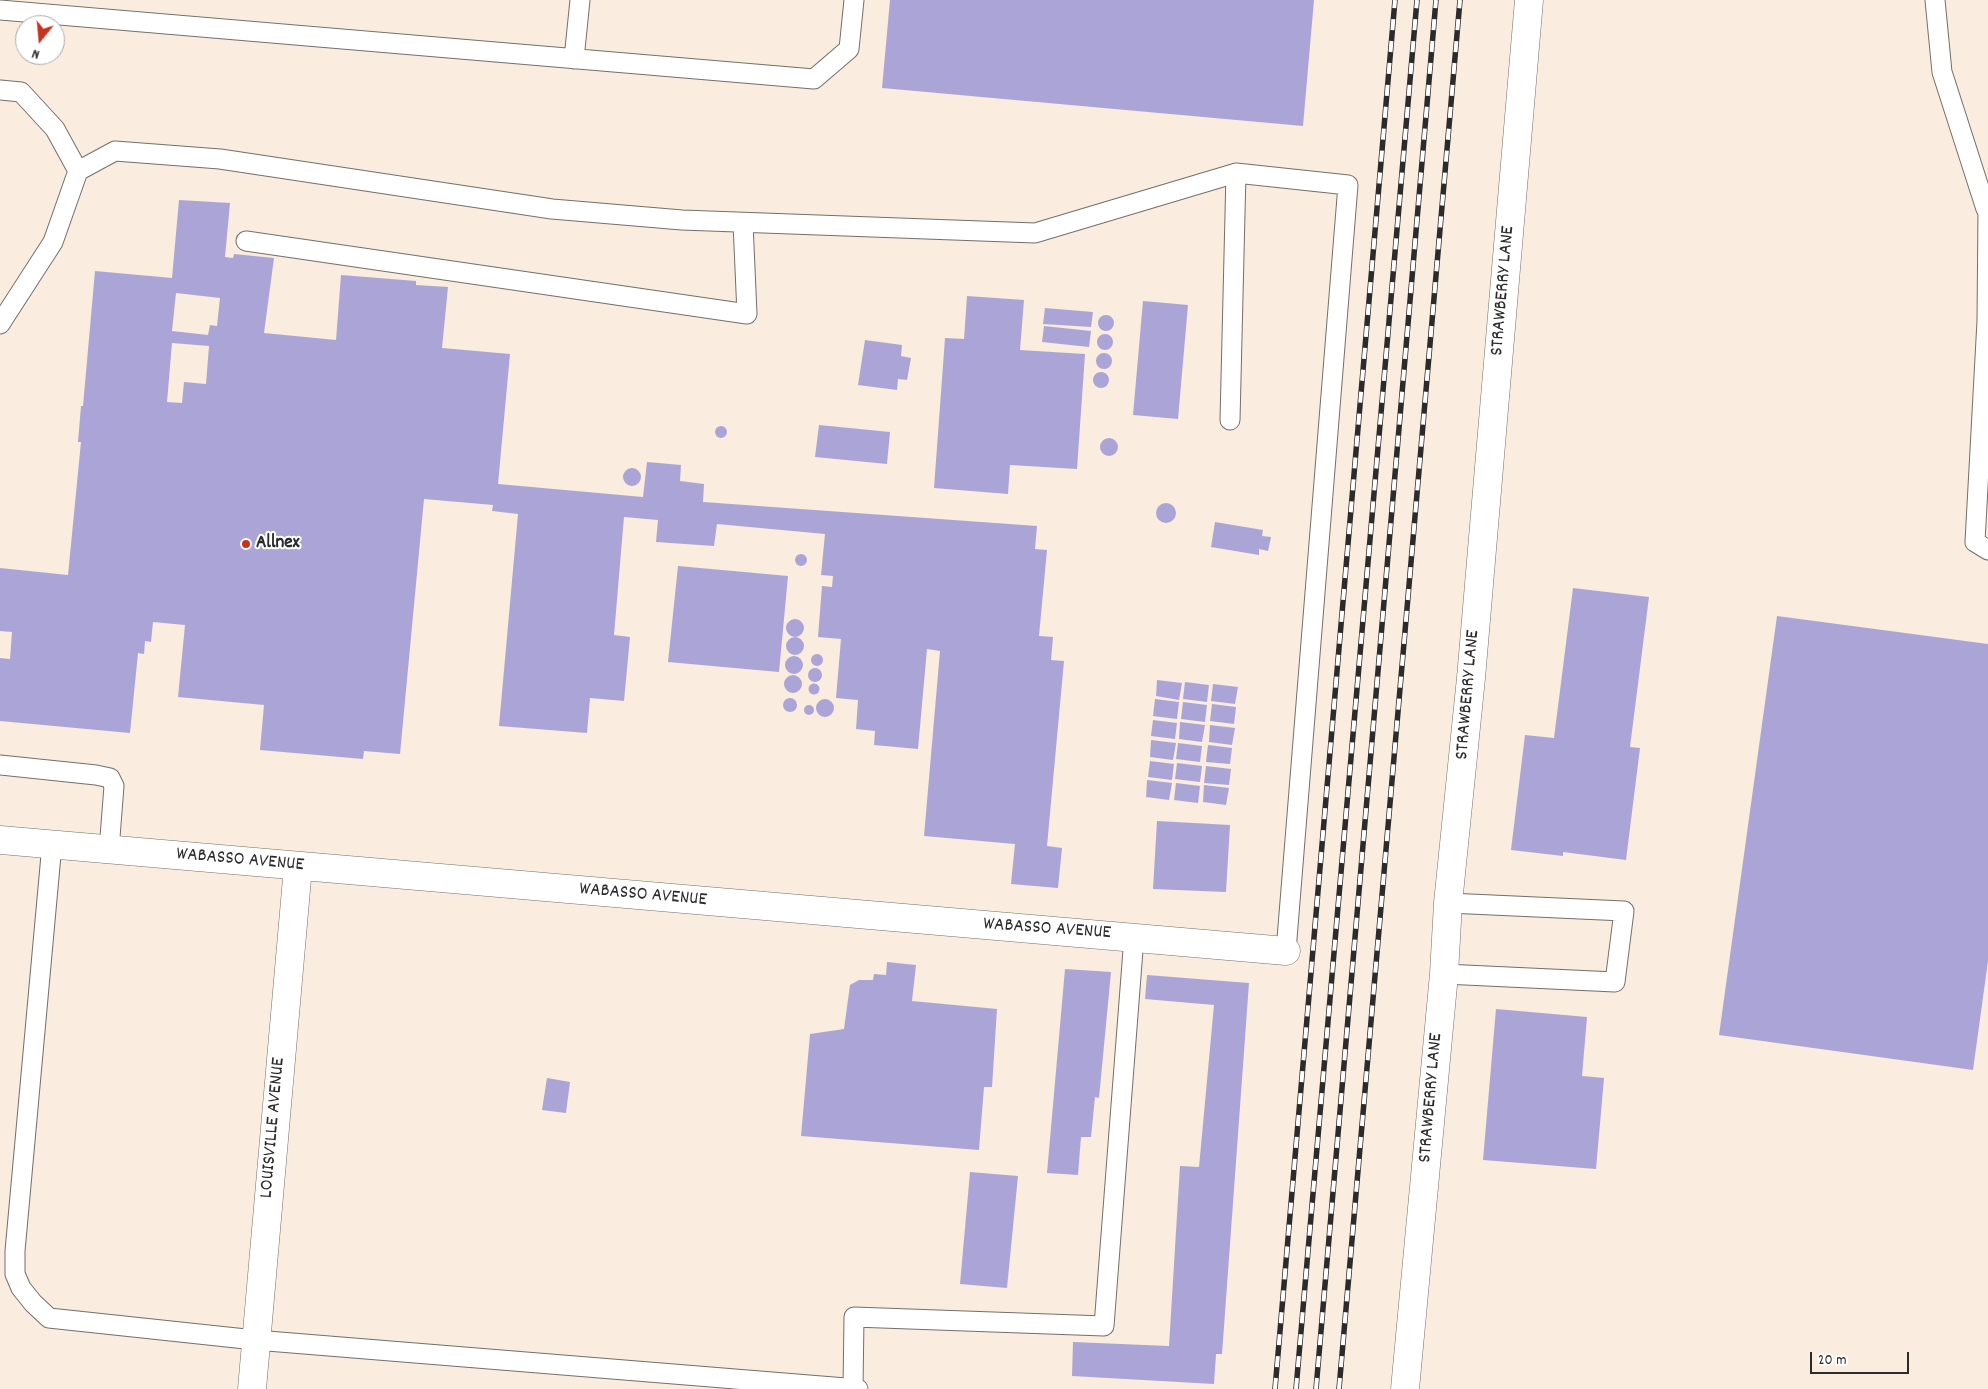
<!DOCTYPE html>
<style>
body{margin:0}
#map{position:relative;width:1988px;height:1389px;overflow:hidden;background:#faecde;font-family:Dekko,sans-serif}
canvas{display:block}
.north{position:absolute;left:15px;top:15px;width:50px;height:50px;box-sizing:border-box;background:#fff;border:1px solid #aaa;border-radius:50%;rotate:197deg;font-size:14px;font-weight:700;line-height:20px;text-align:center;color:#2b2b2b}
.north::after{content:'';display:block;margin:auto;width:18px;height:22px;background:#c8321e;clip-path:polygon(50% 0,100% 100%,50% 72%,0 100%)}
.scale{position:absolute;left:1810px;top:1352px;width:99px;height:22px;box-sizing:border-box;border:2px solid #2b2b2b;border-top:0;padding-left:6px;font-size:15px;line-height:18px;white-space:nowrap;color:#2b2b2b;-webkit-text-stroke:4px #fff;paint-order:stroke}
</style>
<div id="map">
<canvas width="1988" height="1389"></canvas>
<div class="north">N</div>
<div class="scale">20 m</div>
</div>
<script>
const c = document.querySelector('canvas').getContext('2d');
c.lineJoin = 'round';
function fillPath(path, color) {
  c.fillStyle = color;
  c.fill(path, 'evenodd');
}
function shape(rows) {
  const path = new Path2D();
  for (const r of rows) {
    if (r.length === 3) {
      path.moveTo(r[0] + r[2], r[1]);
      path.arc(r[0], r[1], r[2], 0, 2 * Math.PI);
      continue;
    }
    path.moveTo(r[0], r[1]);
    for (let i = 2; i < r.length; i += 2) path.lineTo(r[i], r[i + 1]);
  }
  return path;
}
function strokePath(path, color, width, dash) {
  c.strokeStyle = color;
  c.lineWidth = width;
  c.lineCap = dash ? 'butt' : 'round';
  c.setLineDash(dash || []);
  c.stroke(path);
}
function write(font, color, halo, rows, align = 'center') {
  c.font = font + ' Dekko,sans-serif';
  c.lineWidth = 4;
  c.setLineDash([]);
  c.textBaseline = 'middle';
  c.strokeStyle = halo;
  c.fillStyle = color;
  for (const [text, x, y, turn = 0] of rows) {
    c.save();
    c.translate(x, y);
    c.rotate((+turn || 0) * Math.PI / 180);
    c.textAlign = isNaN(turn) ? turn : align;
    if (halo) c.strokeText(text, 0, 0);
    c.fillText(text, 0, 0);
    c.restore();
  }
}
fillPath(shape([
 [890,0,1314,0,1303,126,882,88],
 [179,200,230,203,225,257,233,258,234,254,274,258,264,333,336,340,341,275,416,281,416,285,448,287,442,348,510,354,498,484,643,497,647,462,681,465,680,481,704,484,703,502,1037,526,1035,549,1047,550,1039,636,1053,637,1051,660,1064,661,1047,846,1062,848,1058,888,1011,884,1015,844,924,836,940,651,927,649,918,749,874,745,875,731,856,729,858,700,836,698,841,639,818,637,822,586,832,587,833,576,821,575,825,534,717,524,714,546,656,542,658,520,624,517,614,635,630,637,624,701,590,698,587,733,499,726,518,514,492,511,493,505,424,499,400,754,364,751,363,759,260,750,264,705,178,697,185,625,153,622,151,642,145,641,144,654,138,653,130,733,0,721,0,658,10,659,12,632,0,631,0,568,68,575,81,442,78,442,81,406,83,406,95,271,172,278],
 [176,293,220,298,217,326,210,325,208,335,172,331],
 [172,343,209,346,206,384,184,382,182,403,167,402],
 [967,296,1024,300,1020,350,1085,354,1077,469,1010,465,1008,494,934,488,945,338,964,339],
 [1143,301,1188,305,1178,419,1133,415],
 [1045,308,1093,312,1091,327,1043,324],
 [1106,323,8],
 [1044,326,1091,331,1089,347,1042,342],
 [1105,342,8],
 [865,340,902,345,901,356,911,358,907,380,898,379,897,390,858,385],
 [1104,361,8],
 [1101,380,8],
 [819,425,890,432,887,464,815,457],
 [721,432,6],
 [1109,447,9],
 [632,477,9],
 [1166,513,10],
 [1215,522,1263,530,1262,536,1271,537,1268,551,1259,549,1259,555,1211,547],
 [801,560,6],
 [678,566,788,576,779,672,668,662],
 [1573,588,1649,597,1630,747,1640,748,1626,860,1563,852,1563,856,1511,850,1525,735,1554,738],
 [1777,616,1988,644,1988,961,1973,1070,1719,1035],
 [795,628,9],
 [795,646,9],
 [817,660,6],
 [794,665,9],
 [815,675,7],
 [793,684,9],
 [1157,680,1182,683,1179,700,1156,696],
 [1185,682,1209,685,1207,702,1183,699],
 [814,689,5.5],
 [1213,684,1238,687,1235,704,1211,701],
 [790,705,7],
 [1155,699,1179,702,1177,719,1153,716],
 [825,708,9],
 [1183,702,1207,705,1205,722,1181,719],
 [1212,704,1236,707,1234,724,1210,721],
 [809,710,5],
 [1153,720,1177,723,1175,739,1151,736],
 [1180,722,1205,725,1202,742,1179,739],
 [1210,725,1235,728,1232,745,1209,742],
 [1151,740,1176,743,1173,760,1150,757],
 [1178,743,1202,746,1200,762,1176,759],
 [1208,745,1232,748,1230,764,1206,762],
 [1150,761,1174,764,1172,780,1148,777],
 [1177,763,1202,766,1200,782,1175,779],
 [1206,766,1231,769,1229,785,1204,783],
 [1147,780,1172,783,1169,800,1146,797],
 [1176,783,1200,786,1198,803,1174,800],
 [1204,785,1229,788,1226,805,1203,802],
 [1157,821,1230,825,1226,892,1153,889],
 [887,962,916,965,912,1001,997,1009,992,1087,984,1087,979,1150,801,1136,810,1034,844,1029,850,985,859,980,873,980,874,974,886,975],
 [1065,969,1111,972,1099,1098,1095,1097,1091,1137,1081,1137,1078,1175,1047,1173],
 [1147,975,1249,983,1222,1354,1216,1354,1214,1384,1072,1376,1073,1342,1169,1346,1180,1166,1199,1167,1214,1005,1145,999],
 [1496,1009,1587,1017,1582,1076,1604,1078,1596,1169,1483,1160],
 [547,1078,570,1082,566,1113,542,1110],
 [970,1172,1018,1176,1007,1288,960,1284]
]), '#aba5d7');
const service = shape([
 [1935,0,1942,72,1986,209],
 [0,10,814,79,849,49,854,0],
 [574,59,580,0],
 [0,90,21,92,55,129,78,171],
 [1236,173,1348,185,1286,951],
 [1988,209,1987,321,1975,542,1988,550],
 [246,241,747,314,743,223],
 [0,324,53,242,78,171,115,151,220,159,552,209,682,220,1035,233,1236,173,1230,420],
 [0,765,96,775,110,778,114,786,109,850],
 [52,844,15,1251,15,1274,21,1288,33,1303,49,1318,255,1340,858,1389],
 [1444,974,1615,982,1624,911,1448,903],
 [853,1389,854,1317,1104,1326,1134,937]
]);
const minor = shape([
 [0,840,1286,951],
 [252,1389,298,867],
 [1405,1389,1444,974,1448,903,1471,678,1529,0]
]);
strokePath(service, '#736f6a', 21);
strokePath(minor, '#736f6a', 29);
strokePath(service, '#fff', 19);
strokePath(minor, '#fff', 28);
const rail = shape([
 [1275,1389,1395,0],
 [1296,1389,1417,0],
 [1316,1389,1436,0],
 [1339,1389,1460,0]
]);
strokePath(rail, '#2b2b2b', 5.5);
strokePath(rail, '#fff', 4, [11]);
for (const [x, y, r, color] of [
 [246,544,5,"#c8321e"]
]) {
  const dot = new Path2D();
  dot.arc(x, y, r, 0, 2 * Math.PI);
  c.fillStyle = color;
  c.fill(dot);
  strokePath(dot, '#fff', 2);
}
write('19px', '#2b2b2b', '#fff', [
 ["STRAWBERRY LANE",1504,291,-85],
 ["STRAWBERRY LANE",1469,695,-85],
 ["WABASSO AVENUE",240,861,5],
 ["WABASSO AVENUE",643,896,5],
 ["WABASSO AVENUE",1047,930,4],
 ["STRAWBERRY LANE",1432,1098,-85],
 ["LOUISVILLE AVENUE",274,1128,-85]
]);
write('bold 19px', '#2b2b2b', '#fff', [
 ["Allnex",256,544]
], 'left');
</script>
